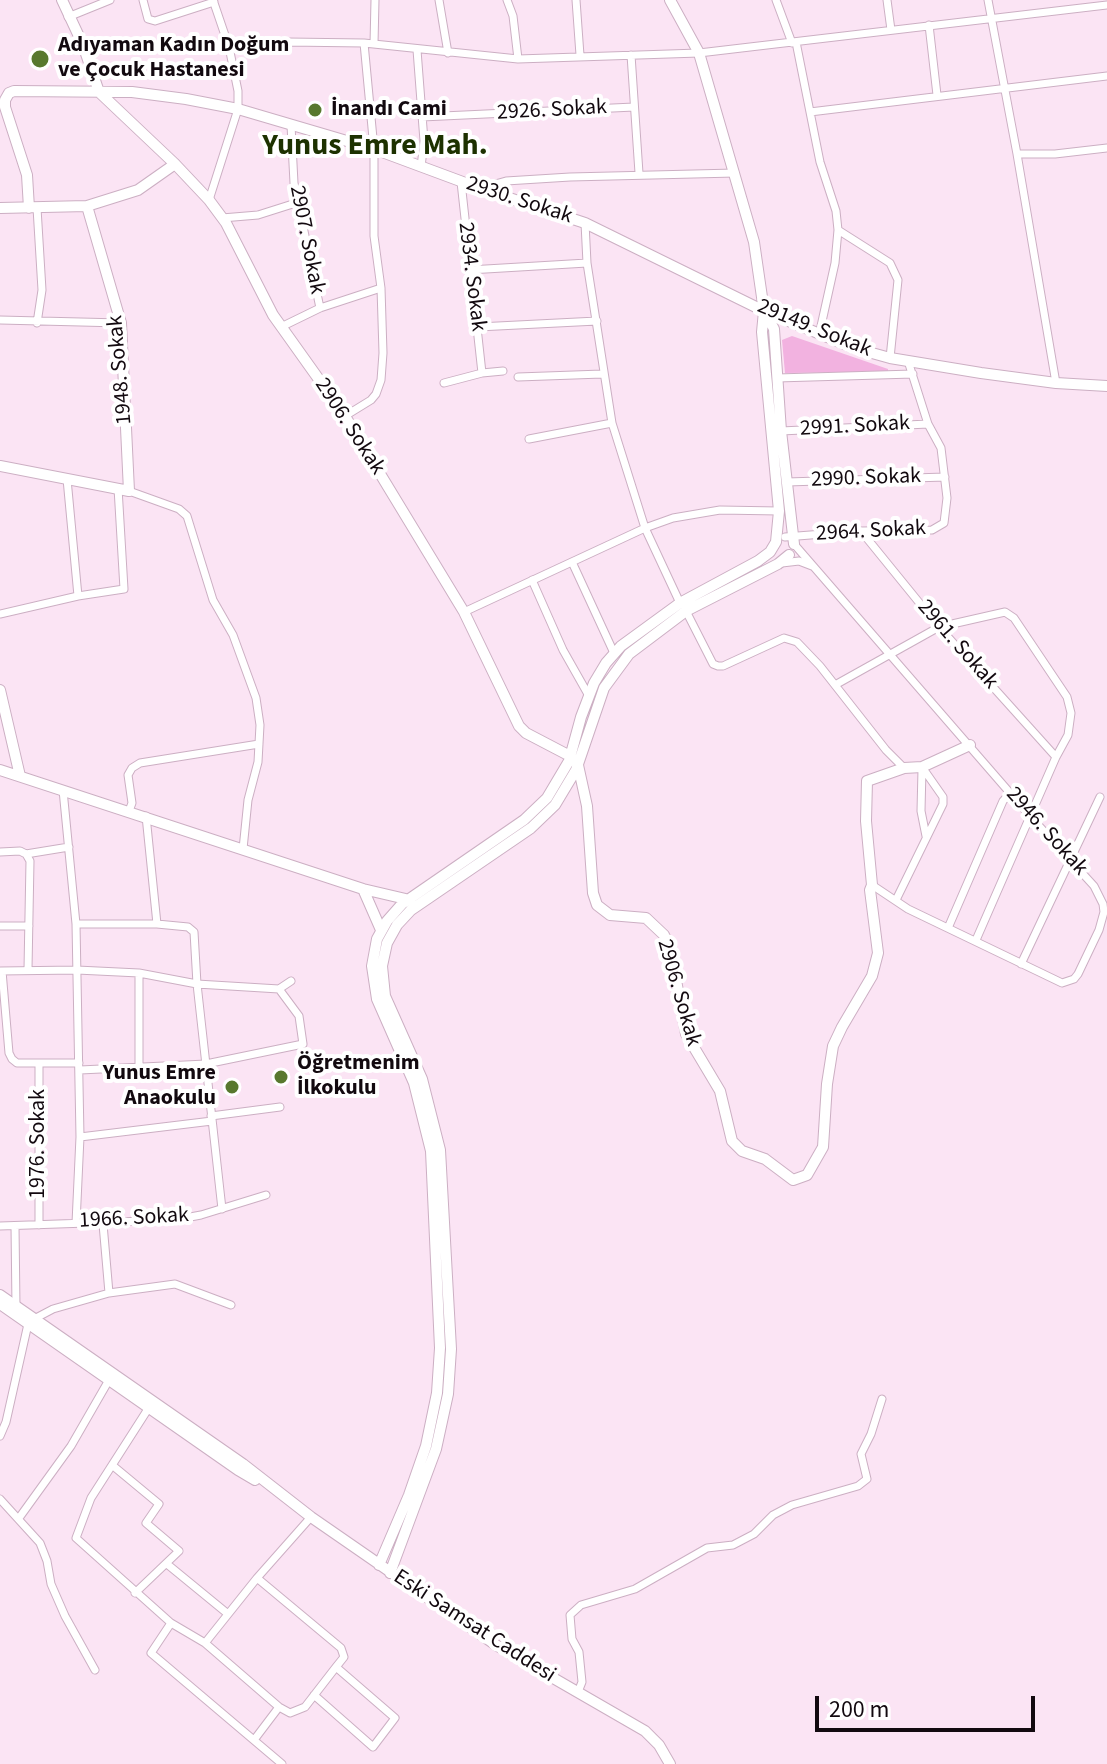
<!DOCTYPE html>
<meta charset="utf-8">
<style>
body{margin:0}
#map{position:relative;width:1107px;height:1764px;overflow:hidden;background:#fbe4f4;font-family:"Source Sans 3",sans-serif}
canvas{display:block}
.scale{position:absolute;left:815px;top:1696px;width:220px;height:36px;box-sizing:border-box;border:4px solid #12090f;border-top:0;padding-left:10px;font-size:24px;line-height:28px;white-space:nowrap;color:#12090f;-webkit-text-stroke:6px #fff;paint-order:stroke}
</style>
<div id="map">
<canvas width="1107" height="1764"></canvas>
<div class="scale">200 m</div>
</div>
<script>
const c = document.querySelector('canvas').getContext('2d');
c.lineJoin = 'round';
function fillPath(path, color) {
  c.fillStyle = color;
  c.fill(path, 'evenodd');
}
function shape(rows) {
  const path = new Path2D();
  for (const r of rows) {
    path.moveTo(r[0], r[1]);
    for (let i = 2; i < r.length; i += 2) path.lineTo(r[i], r[i + 1]);
  }
  return path;
}
function strokePath(path, color, width, dash) {
  c.strokeStyle = color;
  c.lineWidth = width;
  c.lineCap = dash ? 'butt' : 'round';
  c.setLineDash(dash || []);
  c.stroke(path);
}
function write(font, color, halo, rows, align = 'center') {
  c.font = font + ' "Source Sans 3",sans-serif';
  c.lineWidth = 8;
  c.setLineDash([]);
  c.textBaseline = 'middle';
  c.strokeStyle = halo;
  c.fillStyle = color;
  for (const [text, x, y, turn = 0] of rows) {
    c.save();
    c.translate(x, y);
    c.rotate((+turn || 0) * Math.PI / 180);
    c.textAlign = isNaN(turn) ? turn : align;
    if (halo) c.strokeText(text, 0, 0);
    c.fillText(text, 0, 0);
    c.restore();
  }
}
fillPath(shape([
 [792,336,888,369,888,372,785,373,782,340]
]), '#f2b2e0');
const street = shape([
 [143,0,148,19,155,21,214,2],
 [439,0,448,53],
 [507,0,513,16,518,59],
 [576,0,580,55],
 [776,0,792,43],
 [887,0,891,30],
 [988,0,1017,154,1056,383],
 [68,17,110,0],
 [929,25,937,95],
 [796,42,820,162,836,211,838,230,890,263,898,280,890,358],
 [374,44,375,0],
 [229,47,288,42,364,43,518,59,699,53,1107,5],
 [417,50,424,141,421,167],
 [631,55,639,173],
 [810,112,1107,76],
 [422,117,634,107],
 [291,125,294,183,320,308],
 [1017,154,1055,154,1107,148],
 [461,182,482,373],
 [481,188,506,181,570,177,735,173],
 [209,200,238,109,238,91,229,47,213,0],
 [222,218,258,215,299,202],
 [585,223,587,263,612,423,645,528,680,603],
 [469,270,587,263],
 [0,320,121,323],
 [37,323,42,290,37,208],
 [281,327,320,308,381,288],
 [478,327,597,321],
 [819,335,835,263,838,230],
 [518,377,602,374],
 [777,378,913,374],
 [444,383,482,373,503,371],
 [345,416,371,400,376,394,381,380,383,353,381,288,374,236,374,149,364,43],
 [781,431,928,424],
 [529,439,612,423],
 [67,479,78,596],
 [787,482,945,477],
 [129,491,179,509,187,516,213,600,233,635,256,698,260,725,258,762,248,800,243,849],
 [861,531,939,627,1056,757],
 [785,537,861,531,932,530,944,523,947,498,941,448,928,424,908,361],
 [794,544,1030,816,1094,886,1103,904,1104,912,1099,930,1078,974,1074,979,1062,983,908,909,872,885],
 [572,562,614,653],
 [782,563,799,561,812,566],
 [532,580,563,650,589,696],
 [686,611,713,664,718,666,723,666,784,638,797,642,820,666,886,750,904,768],
 [464,612,645,528,673,518,720,510,779,511],
 [0,614,78,596,124,589,118,488],
 [835,685,939,627,1005,612,1014,618,1067,697,1071,713,1068,735,1056,757,976,940],
 [922,769,921,811,926,836],
 [63,790,76,924,80,1137,76,1223],
 [129,811,132,803,128,775,132,768,140,763,259,744],
 [146,816,157,924],
 [0,852,20,851,26,854,30,861,28,969],
 [26,854,69,847],
 [896,900,943,804,943,797,922,767],
 [76,924,157,924,188,927,194,932,197,984,222,1209],
 [0,926,29,926],
 [948,928,1003,801,1010,793],
 [1021,964,1100,797],
 [0,971,77,970,139,973,197,984,279,989,291,981],
 [2,971,9,1053,12,1059,17,1063,79,1063],
 [39,1063,39,1225],
 [139,1067,139,973],
 [80,1070,206,1064,303,1044,299,1016,279,989],
 [211,1116,280,1107],
 [80,1137,212,1121],
 [103,1224,109,1293],
 [0,1226,174,1220,201,1215,266,1195],
 [15,1226,16,1307],
 [148,1409,91,1498,76,1538,171,1623,205,1643,257,1578,311,1517],
 [0,1436,6,1422,28,1324,34,1319,53,1309,109,1293,175,1284,231,1305],
 [112,1465,159,1504,146,1523,179,1551,135,1593],
 [0,1499,40,1543,47,1561,51,1584,65,1616,95,1670],
 [19,1518,71,1446,109,1380],
 [167,1564,228,1614],
 [171,1623,151,1653,282,1764],
 [205,1643,279,1707,290,1713,305,1707,336,1667,344,1657,341,1648,257,1578],
 [578,1692,582,1682,579,1652,572,1639,570,1615,581,1605,635,1589,707,1548,733,1545,754,1534,773,1515,792,1505,858,1486,867,1479,861,1454,871,1434,882,1399],
 [314,1695,373,1747,395,1718,336,1667],
 [254,1740,279,1707]
]);
const secondary = shape([
 [62,0,83,45,99,92,175,164,209,200,226,223,273,315,345,416,464,612,519,726,526,733,570,756,578,765,587,806,593,893,597,905,610,915,646,918,664,935,670,948,686,1034,720,1091,732,1141,742,1151,765,1159,793,1180,807,1175,823,1147,827,1084,833,1046,842,1027,872,976,878,953,870,890,872,885,866,821,867,781,904,768,922,767,970,745],
 [0,208,87,206,138,190,175,164],
 [29,208,27,175,5,107,5,100,9,93,14,91,132,92,186,99,238,109,374,149,479,188,585,223,764,311,854,348,890,358,981,373,1056,383,1107,386],
 [765,312,774,329,781,431,794,544],
 [0,466,129,491,121,323,87,206],
 [0,690,20,776],
 [0,770,363,889,410,900],
 [363,889,381,930],
 [0,1295,243,1464,311,1517,496,1645,645,1731,659,1745,670,1764],
 [0,1304,238,1470,255,1480],
 [379,1565,409,1495,426,1446,437,1393,440,1348,431,1151,414,1083,377,999,372,966,377,939,387,921,402,904,524,820,547,798,569,761,581,717,594,683,606,663,621,646,680,603,758,561,770,552,776,542,779,511,762,332,764,311,754,242,699,53,670,0],
 [390,1573,436,1449,448,1394,451,1349,440,1150,422,1079,385,996,382,966,387,943,397,925,411,910,531,828,555,805,576,770,604,688,629,654,686,611,778,564,789,555]
]);
strokePath(street, '#ccafc3', 9);
strokePath(secondary, '#ccafc3', 12);
strokePath(street, '#fff', 7);
strokePath(secondary, '#fff', 10);
for (const [x, y, r, color] of [
 [40,59,10,"#58782e"],
 [315,110,8,"#58782e"],
 [281,1077,8,"#58782e"],
 [232,1087,8,"#58782e"]
]) {
  const dot = new Path2D();
  dot.arc(x, y, r, 0, 2 * Math.PI);
  c.fillStyle = color;
  c.fill(dot);
  strokePath(dot, '#fff', 3);
}
write('bold 22px', '#12090f', '#fff', [
 ["Adıyaman Kadın Doğum",58,46],
 ["ve Çocuk Hastanesi",58,71],
 ["İnandı Cami",331,110],
 ["Öğretmenim",297,1064],
 ["İlkokulu",297,1089],
 ["Yunus Emre",216,1074,"right"],
 ["Anaokulu",216,1099,"right"]
], 'left');
write('22px', '#12090f', '#fff', [
 ["2926. Sokak",552,111,-3],
 ["2930. Sokak",519,201,18],
 ["2907. Sokak",306,240,79],
 ["2934. Sokak",471,277,83],
 ["29149. Sokak",814,329,22],
 ["1948. Sokak",121,370,-95],
 ["2906. Sokak",349,427,57],
 ["2991. Sokak",855,427,-3],
 ["2990. Sokak",866,479,-2],
 ["2964. Sokak",871,532,-3],
 ["2961. Sokak",957,645,49],
 ["2946. Sokak",1046,832,48],
 ["2906. Sokak",678,993,74],
 ["1976. Sokak",39,1144,-90],
 ["1966. Sokak",134,1219,-3],
 ["Eski Samsat Caddesi",474,1627,33]
]);
write('bold 30px', '#1d3100', '#fff', [
 ["Yunus Emre Mah.",375,147]
]);
</script>
